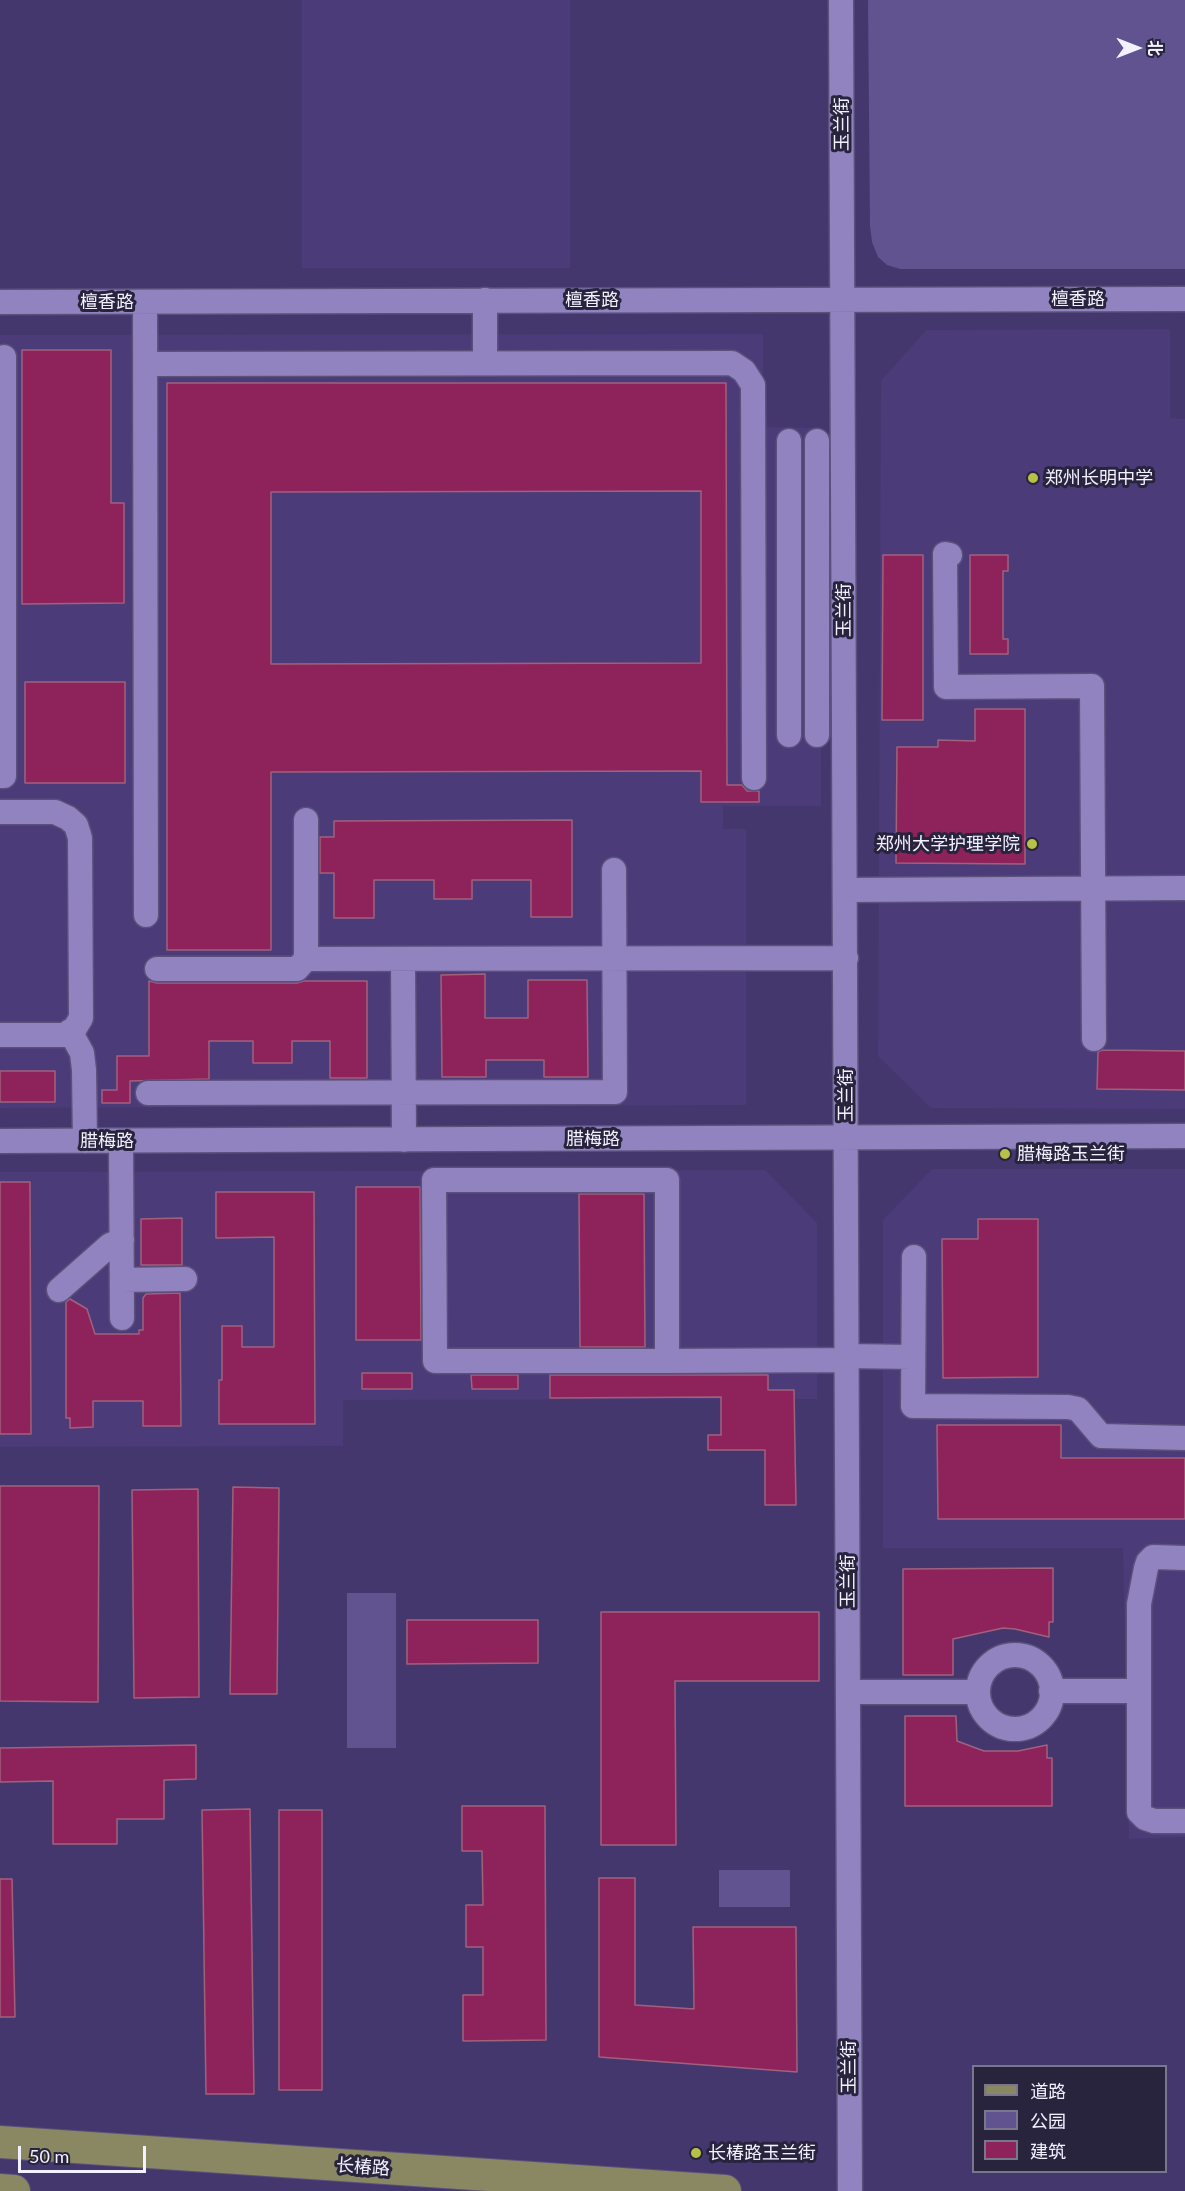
<!DOCTYPE html>
<meta charset="utf-8">
<style>
body{margin:0}
#map{position:relative;width:1185px;height:2191px;overflow:hidden;background:#44376d;font-family:Lato,"Noto Sans SC",sans-serif}
canvas{display:block}
.legend{position:absolute;left:972px;top:2065px;width:195px;height:108px;box-sizing:border-box;background:#29243d;border:2px solid #7a768b;margin:0;padding:8px 10px;list-style:none;font-size:18px;color:#f3f1ff}
.legend li{display:flex;align-items:center;gap:12px;height:30px}
.legend b{width:30px;border:2px solid #7a768b}
.north{position:absolute;left:1107px;top:18px;width:60px;height:60px;-webkit-text-stroke:4px #29243d;paint-order:stroke;rotate:90deg;font-size:16px;font-weight:700;line-height:24px;text-align:center;color:#f3f1ff}
.north::after{content:'';display:block;margin:auto;width:21px;height:27px;background:#f3f1ff;clip-path:polygon(50% 0,100% 100%,50% 72%,0 100%)}
.scale{position:absolute;left:18px;top:2146px;width:128px;height:27px;box-sizing:border-box;border:3px solid #f3f1ff;border-top:0;padding-left:8px;font-size:18px;line-height:21px;white-space:nowrap;color:#f3f1ff;-webkit-text-stroke:4px #29243d;paint-order:stroke}
</style>
<div id="map">
<canvas width="1185" height="2191"></canvas>
<ul class="legend">
<li><b style="height:8px;background:#898862"></b>道路</li>
<li><b style="height:16px;background:#61538f"></b>公园</li>
<li><b style="height:16px;background:#8e235b"></b>建筑</li>
</ul>
<div class="north">北</div>
<div class="scale">50 m</div>
</div>
<script>
const c = document.querySelector('canvas').getContext('2d');
c.lineJoin = 'round';
function fillPath(path, color) {
  c.fillStyle = color;
  c.fill(path, 'evenodd');
}
function shape(rows) {
  const path = new Path2D();
  for (const r of rows) {
    if (r.length === 3) {
      path.moveTo(r[0] + r[2], r[1]);
      path.arc(r[0], r[1], r[2], 0, 2 * Math.PI);
      continue;
    }
    path.moveTo(r[0], r[1]);
    for (let i = 2; i < r.length; i += 2) path.lineTo(r[i], r[i + 1]);
  }
  return path;
}
function strokePath(path, color, width, dash) {
  c.strokeStyle = color;
  c.lineWidth = width;
  c.lineCap = dash ? 'butt' : 'round';
  c.setLineDash(dash || []);
  c.stroke(path);
}
function write(font, color, halo, rows, align = 'center') {
  c.font = font + ' Lato,"Noto Sans SC",sans-serif';
  c.lineWidth = 6;
  c.setLineDash([]);
  c.textBaseline = 'middle';
  c.strokeStyle = halo;
  c.fillStyle = color;
  for (const [text, x, y, turn = 0] of rows) {
    c.save();
    c.translate(x, y);
    c.rotate((+turn || 0) * Math.PI / 180);
    c.textAlign = isNaN(turn) ? turn : align;
    if (halo) c.strokeText(text, 0, 0);
    c.fillText(text, 0, 0);
    c.restore();
  }
}
fillPath(shape([
 [302,0,570,0,570,268,302,268],
 [1170,329,1170,418,1185,419,1185,1109,931,1108,878,1056,881,381,926,330],
 [763,334,763,427,821,428,821,806,723,806,723,829,746,829,746,1105,0,1108,0,335],
 [932,1169,1185,1169,1185,1837,1129,1839,1123,1548,883,1548,883,1220],
 [765,1170,817,1223,817,1399,343,1400,343,1446,0,1447,0,1172]
]), '#4b3b79');
fillPath(shape([
 [868,0,1185,0,1185,269,900,269,887,265,878,257,872,242,870,226],
 [347,1593,396,1593,396,1748,347,1748],
 [719,1870,790,1870,790,1907,719,1907]
]), '#61538f');
const building = shape([
 [22,350,111,350,111,503,124,503,124,603,22,604,22,350],
 [167,383,726,383,727,785,742,785,747,791,759,791,759,802,701,802,701,771,271,772,271,950,167,950,167,383],
 [701,491,701,663,271,664,271,492,701,491],
 [883,555,923,555,923,720,882,720,883,555],
 [970,555,1008,555,1008,571,1003,571,1003,639,1008,639,1008,654,970,654,970,555],
 [25,682,125,682,125,783,25,783,25,682],
 [975,709,1025,709,1025,864,896,863,897,747,938,747,938,740,975,741,975,709],
 [572,820,572,917,531,917,531,880,472,880,472,899,434,899,434,880,374,880,374,918,334,918,334,873,320,873,320,837,334,837,334,821,572,820],
 [485,974,485,1018,528,1018,528,980,587,980,588,1077,544,1077,544,1060,486,1060,486,1077,442,1077,441,975,485,974],
 [149,981,157,983,297,983,304,981,367,981,367,1078,330,1078,330,1041,292,1041,292,1063,253,1063,253,1041,209,1041,209,1079,130,1081,130,1103,102,1103,102,1090,117,1090,117,1056,149,1056,149,981],
 [1102,1050,1185,1051,1185,1090,1097,1089,1098,1052,1102,1050],
 [0,1071,55,1071,55,1102,0,1102,0,1071],
 [0,1182,30,1182,31,1434,0,1434,0,1182],
 [356,1187,420,1187,421,1340,356,1340,356,1187],
 [216,1192,314,1192,315,1424,219,1424,219,1380,222,1380,222,1326,242,1326,242,1347,274,1347,274,1237,216,1238,216,1192],
 [579,1194,644,1194,645,1347,580,1347,579,1194],
 [182,1218,182,1265,141,1265,141,1219,182,1218],
 [978,1219,1038,1219,1038,1377,943,1378,942,1239,978,1239,978,1219],
 [180,1293,181,1426,143,1426,143,1401,93,1401,93,1427,70,1428,70,1418,66,1418,66,1302,70,1299,87,1309,95,1334,139,1334,139,1330,143,1330,143,1298,146,1294,180,1293],
 [362,1373,412,1373,412,1389,362,1389,362,1373],
 [471,1375,518,1375,518,1389,472,1389,471,1375],
 [550,1375,768,1375,768,1390,794,1390,796,1505,765,1505,765,1450,708,1450,708,1435,721,1435,721,1397,550,1398,550,1375],
 [937,1425,1061,1425,1061,1458,1185,1458,1185,1519,938,1519,937,1425],
 [0,1486,99,1486,98,1702,0,1701,0,1486],
 [233,1487,279,1488,277,1694,230,1694,233,1487],
 [198,1489,199,1697,134,1698,132,1490,198,1489],
 [1053,1568,1053,1622,1049,1622,1049,1637,1015,1629,1003,1628,953,1639,953,1675,903,1675,903,1569,1053,1568],
 [601,1612,819,1612,819,1681,675,1681,676,1845,601,1845,601,1612],
 [407,1620,538,1620,538,1663,407,1664,407,1620],
 [905,1716,956,1716,957,1741,984,1751,1018,1751,1047,1745,1047,1758,1052,1758,1052,1806,905,1806,905,1716],
 [196,1745,196,1779,164,1780,164,1819,117,1819,117,1844,53,1844,53,1781,0,1782,0,1748,196,1745],
 [462,1806,545,1806,546,2040,463,2041,463,1995,483,1995,483,1947,466,1947,466,1905,483,1905,482,1851,462,1851,462,1806],
 [250,1809,254,2094,206,2094,202,1810,250,1809],
 [279,1810,322,1810,322,2090,279,2090,279,1810],
 [599,1878,635,1878,635,2005,694,2009,693,1927,796,1927,797,2072,599,2057,599,1878],
 [0,1879,12,1879,15,2017,0,2017,0,1879]
]);
fillPath(building, '#8e235b');
strokePath(building, '#a1617d', 1.5);
const minor = shape([
 [841,0,850,2191],
 [485,300,485,363],
 [0,302,1185,299],
 [145,302,146,915],
 [146,364,732,363,744,371,753,385,754,778],
 [789,441,789,735],
 [817,441,817,735],
 [950,555,945,554,946,687,1092,686,1094,1039],
 [0,776,4,776,4,357],
 [0,812,55,812,68,818,76,825,80,838,81,1018,75,1028,64,1035,0,1035],
 [306,820,306,959,846,958],
 [845,890,1185,888],
 [403,959,404,1140],
 [157,969,297,969,306,959],
 [70,1031,82,1053,84,1070,85,1141],
 [148,1093,615,1092,614,870],
 [0,1141,1185,1136],
 [121,1141,122,1318],
 [914,1257,913,1406,1068,1407,1078,1409,1101,1436,1185,1438],
 [122,1280,185,1279],
 [59,1290,110,1245,122,1240],
 [847,1356,913,1357],
 [667,1361,667,1180,434,1180,435,1361,667,1361,847,1360],
 [1185,1558,1153,1557,1148,1562,1146,1568,1139,1604,1139,1812,1145,1818,1154,1821,1185,1821],
 [1015,1692,37],
 [1051,1691,1139,1691],
 [848,1692,978,1692]
]);
const major = shape([
 [0,2142,725,2191],
 [0,2190,14,2191]
]);
strokePath(minor, '#5b507a', 27);
strokePath(major, '#5b507a', 34);
strokePath(minor, '#9083c0', 24);
strokePath(major, '#898862', 32);
for (const [x, y, r, color] of [
 [1033,478,6,"#b8c147"],
 [1032,844,6,"#b8c147"],
 [1005,1154,6,"#b8c147"],
 [696,2153,6,"#b8c147"]
]) {
  const dot = new Path2D();
  dot.arc(x, y, r, 0, 2 * Math.PI);
  c.fillStyle = color;
  c.fill(dot);
  strokePath(dot, '#29243d', 2);
}
write('18px', '#f3f1ff', '#29243d', [
 ["玉兰街",842,124,-90],
 ["檀香路",1078,299],
 ["檀香路",592,300],
 ["檀香路",107,302],
 ["玉兰街",844,610,-90],
 ["玉兰街",846,1095,-90],
 ["腊梅路",593,1139],
 ["腊梅路",107,1141],
 ["玉兰街",848,1581,-90],
 ["玉兰街",849,2067,-90],
 ["长椿路",363,2167,4]
]);
write('18px', '#f3f1ff', '#29243d', [
 ["郑州长明中学",1045,478],
 ["郑州大学护理学院",1020,844,"right"],
 ["腊梅路玉兰街",1017,1154],
 ["长椿路玉兰街",708,2153]
], 'left');
</script>
